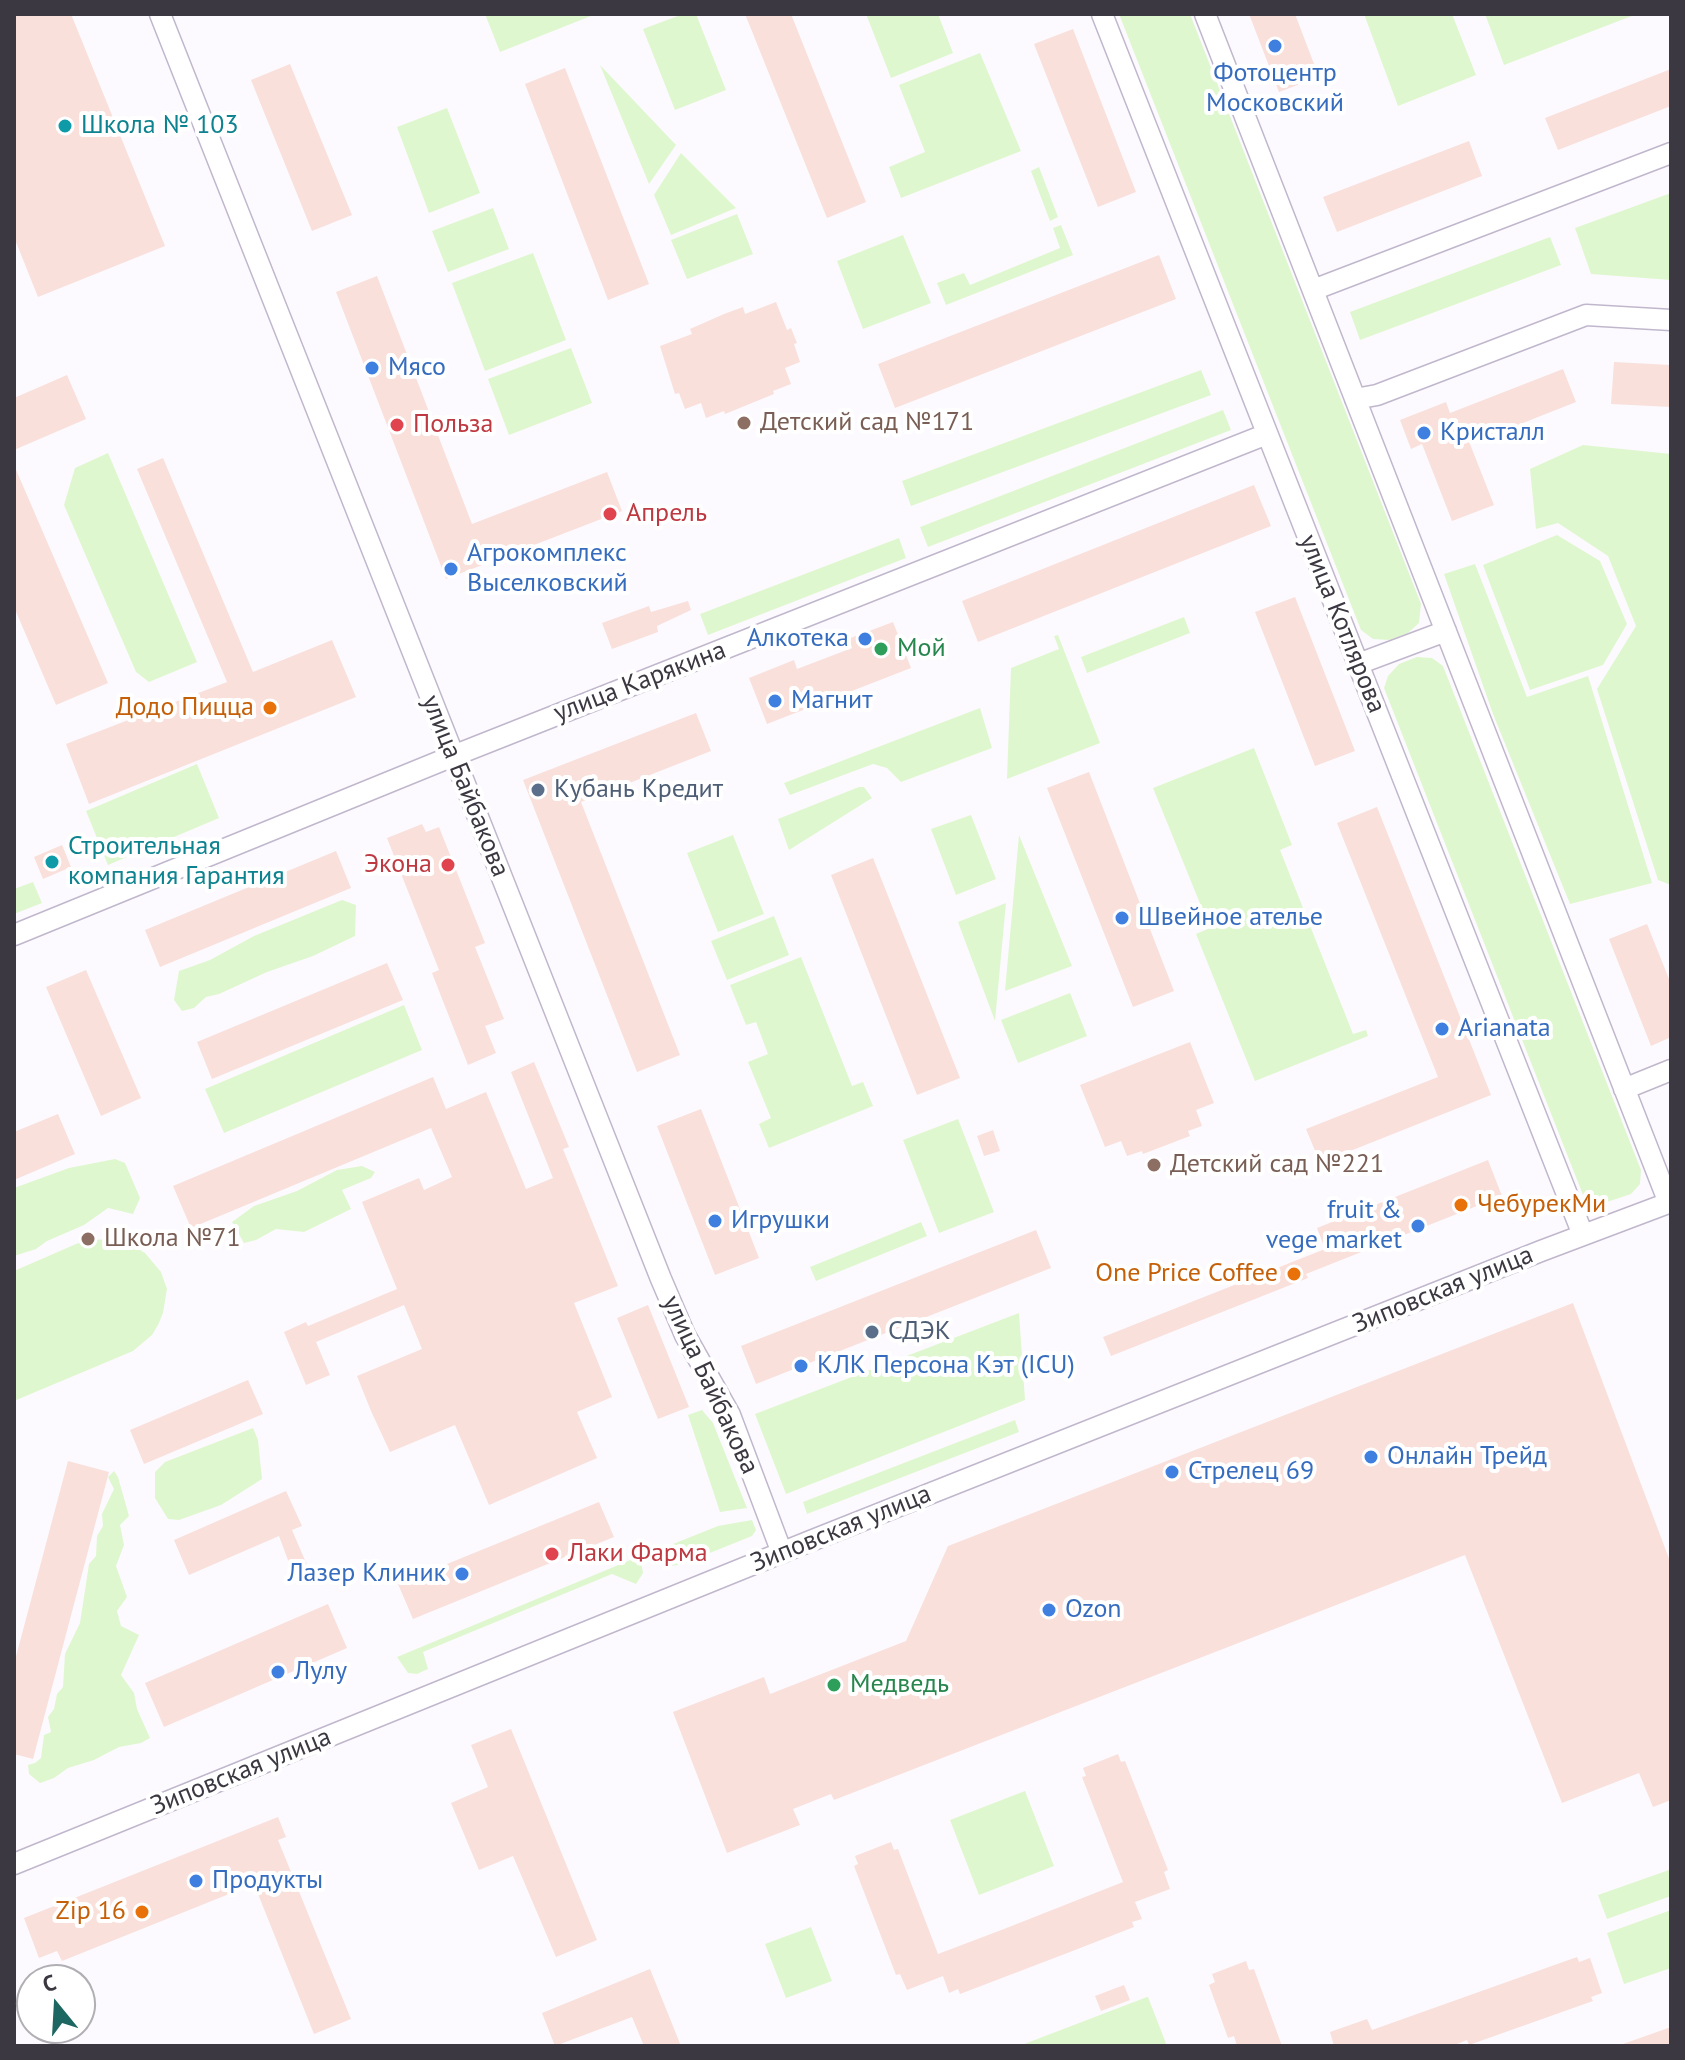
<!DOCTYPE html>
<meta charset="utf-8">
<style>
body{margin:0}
#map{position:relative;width:1685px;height:2060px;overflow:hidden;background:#fcfaff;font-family:"PT Sans",sans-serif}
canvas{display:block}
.frame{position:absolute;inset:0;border:16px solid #3c3841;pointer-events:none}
.north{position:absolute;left:16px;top:1964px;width:80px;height:80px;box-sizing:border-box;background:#fff;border:2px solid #b1afb3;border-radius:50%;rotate:342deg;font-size:22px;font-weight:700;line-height:32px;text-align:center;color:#3c3841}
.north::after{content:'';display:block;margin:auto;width:28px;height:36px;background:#1c6762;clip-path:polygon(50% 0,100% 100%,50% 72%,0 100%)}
</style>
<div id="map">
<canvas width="1685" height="2060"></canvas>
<div class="frame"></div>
<div class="north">С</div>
</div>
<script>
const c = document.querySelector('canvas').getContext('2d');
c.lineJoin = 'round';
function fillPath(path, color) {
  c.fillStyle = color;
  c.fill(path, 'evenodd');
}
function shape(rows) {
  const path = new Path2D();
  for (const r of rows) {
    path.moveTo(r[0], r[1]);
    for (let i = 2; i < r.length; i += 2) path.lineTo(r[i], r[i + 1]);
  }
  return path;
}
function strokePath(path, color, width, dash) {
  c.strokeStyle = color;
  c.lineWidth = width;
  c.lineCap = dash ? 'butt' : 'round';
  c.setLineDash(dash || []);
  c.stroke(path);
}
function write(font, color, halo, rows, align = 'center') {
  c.font = font + ' "PT Sans",sans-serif';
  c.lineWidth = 8;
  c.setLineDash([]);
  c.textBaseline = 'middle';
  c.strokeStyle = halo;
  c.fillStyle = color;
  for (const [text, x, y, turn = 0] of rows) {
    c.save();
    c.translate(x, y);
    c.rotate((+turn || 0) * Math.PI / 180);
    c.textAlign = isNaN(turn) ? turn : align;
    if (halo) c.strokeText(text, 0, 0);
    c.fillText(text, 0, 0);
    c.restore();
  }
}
fillPath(shape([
 [485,14,590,14,591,16,500,52],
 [683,14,696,14,726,90,675,110,643,29],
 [866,14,938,14,953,53,891,78],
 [1119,14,1190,14,1421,604,1419,623,1408,633,1389,640,1373,639,1361,630],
 [1364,14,1452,14,1476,75,1398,106],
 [1485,14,1637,14,1504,65],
 [980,53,1021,151,901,198,889,167,925,152,899,85],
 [600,65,676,145,649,184],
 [447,108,480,193,429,213,397,127],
 [681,153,736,208,671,235,654,195],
 [1039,167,1058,217,1050,221,1031,171],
 [1671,193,1671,280,1591,274,1575,228],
 [493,208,509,249,448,272,432,231],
 [737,214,753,254,687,279,671,240],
 [1061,225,1073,255,946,305,937,283,964,273,970,285,1060,248,1053,228],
 [903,235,931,303,863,329,837,261],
 [1550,237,1561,265,1360,340,1350,312],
 [533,253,566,340,485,371,452,283],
 [571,348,592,403,509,435,488,379],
 [1201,370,1211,395,911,506,902,481],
 [1223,410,1231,430,928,547,920,527],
 [1583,445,1671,454,1671,885,1658,880,1597,689,1636,626,1608,556,1558,523,1536,529,1530,469],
 [108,453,197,662,149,682,136,672,64,505,75,468],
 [1557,535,1600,561,1627,624,1603,665,1530,690,1483,565],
 [899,538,906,558,708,635,700,614],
 [1475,564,1527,697,1588,676,1652,883,1570,904,1493,714,1444,574],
 [1184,617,1190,633,1087,673,1081,657],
 [1058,635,1100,743,1007,779,1011,668,1059,649,1054,636],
 [1417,657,1432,658,1443,666,1641,1170,1640,1184,1631,1194,1607,1202,1592,1202,1583,1195,1384,688,1388,676,1399,664],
 [980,708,992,748,901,782,887,768,873,764,790,795,784,783],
 [1254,748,1292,845,1280,850,1353,1034,1366,1030,1368,1036,1255,1081,1196,934,1210,928,1153,788],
 [197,764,219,818,108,865,86,811],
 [859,787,864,787,872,798,789,850,778,819],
 [971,815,996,879,956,895,931,829],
 [733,835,764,914,718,932,687,853],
 [1019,835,1072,966,1005,991],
 [33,882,42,903,14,914,14,889],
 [342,900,356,905,355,936,313,956,267,972,219,994,206,997,194,1008,182,1011,174,1000,179,971,210,960,254,936],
 [1006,903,995,1021,958,922],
 [774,916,789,955,727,980,711,941],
 [801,957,852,1086,863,1082,873,1106,769,1148,759,1124,771,1118,748,1062,768,1054,756,1022,746,1025,730,985],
 [1070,993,1087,1036,1018,1063,1001,1020],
 [404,1005,422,1050,224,1133,205,1089],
 [958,1119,994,1212,939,1233,903,1140],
 [115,1159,125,1163,140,1198,133,1214,108,1208,84,1225,47,1241,36,1249,14,1256,14,1188,69,1168],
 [362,1166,375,1172,371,1178,342,1190,351,1209,304,1232,276,1229,256,1240,244,1243,232,1222,254,1206,297,1191,337,1170],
 [921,1222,927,1236,816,1281,810,1267],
 [112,1239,135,1247,145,1253,161,1272,167,1289,163,1313,158,1325,152,1335,133,1351,14,1401,14,1271,76,1244,87,1240],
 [1019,1313,1025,1400,786,1494,755,1414],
 [702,1410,713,1423,747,1508,720,1512,688,1415],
 [1015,1420,1019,1432,807,1514,803,1502],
 [253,1428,258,1440,262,1479,221,1505,179,1520,168,1519,155,1498,155,1472,165,1462],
 [114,1471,118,1477,129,1516,120,1525,124,1545,116,1566,127,1597,117,1611,121,1626,139,1635,121,1675,134,1693,137,1709,150,1738,141,1743,119,1747,94,1760,68,1768,54,1778,40,1783,29,1774,28,1765,35,1763,41,1758,44,1735,51,1732,48,1717,54,1709,57,1694,63,1687,65,1654,80,1623,89,1564,96,1556,97,1536,103,1526,102,1514,114,1489,108,1477],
 [752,1520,756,1530,752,1536,680,1565,666,1566,653,1552,718,1526],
 [640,1556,643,1573,636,1584,612,1574,423,1652,428,1669,417,1674,408,1673,397,1657],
 [1025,1791,1054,1866,979,1895,950,1820],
 [1669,1870,1671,1896,1607,1919,1598,1895],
 [1671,1910,1671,1968,1624,1984,1607,1933],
 [811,1927,832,1981,786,1998,765,1944],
 [1148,1997,1167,2046,1019,2046,1147,1997]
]), '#dff7ce');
fillPath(shape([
 [14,14,71,14,165,246,38,297,14,237],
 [745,14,791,14,866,202,827,218],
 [1249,14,1295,14,1319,77,1279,92],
 [1073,29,1136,192,1098,207,1034,44],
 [290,64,352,215,312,231,251,80],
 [565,68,649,284,608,300,525,84],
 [1671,69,1671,106,1558,150,1545,118],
 [1469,141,1482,176,1337,232,1323,197],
 [1159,255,1176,299,895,408,878,364],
 [377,276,472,524,607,472,622,511,446,579,336,292],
 [776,302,787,330,791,328,797,343,794,344,800,362,785,368,791,384,773,391,774,394,725,414,724,411,706,418,701,403,685,409,679,393,675,394,660,346,692,334,690,329,724,314,743,307,745,314],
 [1614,362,1671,365,1671,407,1611,404],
 [1563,369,1576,402,1470,444,1494,505,1452,521,1422,444,1411,449,1400,420,1446,402,1450,413],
 [67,375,86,419,14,450,14,398],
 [163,458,253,672,332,640,356,697,89,804,66,744,227,682,137,469],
 [14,465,108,683,56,705,14,607],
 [1254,485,1271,526,978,642,962,601],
 [1295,597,1355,751,1315,766,1255,612],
 [688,601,691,610,657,626,658,632,612,649,602,623,649,606,651,612],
 [893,622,911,668,767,724,749,678,794,660,797,669,852,648,848,639],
 [696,713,711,751,581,802,680,1055,637,1072,523,780],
 [1089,772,1174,991,1133,1007,1047,788],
 [1377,807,1491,1095,1320,1163,1306,1129,1438,1077,1337,823],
 [422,824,426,832,439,827,485,943,475,947,504,1019,485,1026,496,1053,468,1065,432,973,439,970,387,838],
 [62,845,71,867,43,879,34,857],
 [336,851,351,888,160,967,145,930],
 [873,858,960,1078,917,1095,831,875],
 [1647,924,1671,984,1671,1037,1651,1046,1609,939],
 [387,963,403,1000,212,1079,197,1042],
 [86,970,141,1098,101,1116,46,987],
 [1190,1042,1214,1103,1196,1110,1202,1126,1188,1131,1190,1136,1143,1154,1142,1151,1127,1156,1121,1141,1105,1147,1080,1085],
 [534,1062,569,1147,563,1149,618,1286,574,1303,612,1397,577,1412,597,1458,489,1505,455,1425,390,1452,371,1411,357,1376,422,1349,404,1305,316,1342,330,1375,306,1385,284,1332,306,1322,308,1326,397,1289,362,1202,419,1178,424,1190,452,1177,431,1128,191,1228,173,1186,433,1077,446,1109,486,1092,526,1189,553,1178,511,1072],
 [701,1109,759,1258,715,1275,657,1126],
 [58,1114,75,1154,14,1180,14,1132],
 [993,1130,1000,1151,984,1156,977,1136],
 [1488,1160,1502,1196,1306,1274,1308,1278,1111,1356,1103,1337,1325,1249,1317,1228],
 [1036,1230,1051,1268,756,1384,741,1346],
 [1573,1303,1671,1564,1671,1800,1653,1807,1639,1773,1562,1803,1465,1555,834,1800,831,1794,793,1809,800,1825,727,1853,673,1712,764,1677,770,1694,906,1641,948,1546],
 [648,1305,689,1407,658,1419,617,1318],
 [248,1380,263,1414,144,1464,130,1430],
 [68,1461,109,1472,33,1759,14,1754,14,1664],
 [286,1491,302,1526,292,1530,307,1565,292,1571,279,1536,189,1575,174,1540],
 [599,1502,614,1537,413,1619,398,1584],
 [328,1604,347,1648,164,1727,145,1683],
 [511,1729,597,1940,556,1957,513,1856,479,1870,451,1803,488,1787,471,1745],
 [1118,1754,1121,1762,1125,1761,1168,1870,1164,1872,1170,1889,1135,1902,1142,1919,1132,1922,1134,1927,1070,1952,960,1994,958,1989,949,1993,943,1976,907,1990,900,1974,896,1975,854,1866,858,1864,855,1856,891,1842,894,1850,898,1849,938,1954,1004,1929,1123,1882,1082,1777,1086,1776,1083,1768],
 [278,1817,286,1837,278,1840,351,2019,314,2034,254,1884,62,1961,57,1951,39,1958,24,1918],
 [1577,1957,1579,1962,1590,1958,1602,1993,1591,1997,1593,2001,1469,2045,1467,2040,1452,2046,1334,2046,1330,2032,1367,2019,1372,2030],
 [1246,1961,1249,1970,1254,1969,1282,2046,1237,2046,1234,2036,1228,2038,1209,1985,1215,1982,1212,1974],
 [650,1969,681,2046,644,2046,632,2017,555,2046,542,2013],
 [1124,1985,1130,2000,1101,2011,1095,1996],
 [1671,2027,1671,2046,1623,2046,1623,2044]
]), '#f9e0db');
const minor = shape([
 [160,14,661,1279,685,1335,730,1415,782,1553],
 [1102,14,1583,1235],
 [1205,14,1669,1203],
 [1313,290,1671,153],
 [1355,399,1377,395,1586,315,1671,320],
 [1358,664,1446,631],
 [14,935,453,756,1267,434],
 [1624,1089,1671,1070],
 [14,1864,808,1542,1541,1251,1671,1202]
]);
strokePath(minor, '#c0b7cc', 23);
strokePath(minor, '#fff', 20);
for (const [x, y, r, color] of [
 [1275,46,8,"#3f7fe0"],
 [65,126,8,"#0f9aa8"],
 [372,368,8,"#3f7fe0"],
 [744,423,8,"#8d6e63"],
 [397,425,8,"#e0444e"],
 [1424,433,8,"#3f7fe0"],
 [610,514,8,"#e0444e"],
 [451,569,8,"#3f7fe0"],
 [865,639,8,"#3f7fe0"],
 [881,649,8,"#2e9e5b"],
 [775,701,8,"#3f7fe0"],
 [270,708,8,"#e8710a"],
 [538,790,8,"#5c6f8a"],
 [52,862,8,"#0f9aa8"],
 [448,865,8,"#e0444e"],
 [1122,918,8,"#3f7fe0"],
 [1442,1029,8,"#3f7fe0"],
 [1154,1165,8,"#8d6e63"],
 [1461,1205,8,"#e8710a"],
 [715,1221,8,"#3f7fe0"],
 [1418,1226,8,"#3f7fe0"],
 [88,1239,8,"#8d6e63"],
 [1294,1274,8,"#e8710a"],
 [872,1332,8,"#5c6f8a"],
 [801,1366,8,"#3f7fe0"],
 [1371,1457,8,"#3f7fe0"],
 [1172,1472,8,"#3f7fe0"],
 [552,1554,8,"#e0444e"],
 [462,1574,8,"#3f7fe0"],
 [1049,1610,8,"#3f7fe0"],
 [278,1672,8,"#3f7fe0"],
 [834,1685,8,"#2e9e5b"],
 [196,1881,8,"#3f7fe0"],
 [142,1912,8,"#e8710a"]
]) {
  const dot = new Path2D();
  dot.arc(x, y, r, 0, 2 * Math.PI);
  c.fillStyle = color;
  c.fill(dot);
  strokePath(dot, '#fff', 3);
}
write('26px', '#366cbe', '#fff', [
 ["Фотоцентр",1275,74,"center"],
 ["Московский",1275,104,"center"],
 ["Мясо",388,368],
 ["Кристалл",1440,433],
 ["Агрокомплекс",467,554],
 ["Выселковский",467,584],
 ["Алкотека",849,639,"right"],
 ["Магнит",791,701],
 ["Швейное ателье",1138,918],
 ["Arianata",1458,1029],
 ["fruit &",1402,1211,"right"],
 ["vege market",1402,1241,"right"],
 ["Игрушки",731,1221],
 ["КЛК Персона Кэт (ICU)",817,1366],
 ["Онлайн Трейд",1387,1457],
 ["Стрелец 69",1188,1472],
 ["Лазер Клиник",446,1574,"right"],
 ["Ozon",1065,1610],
 ["Лулу",294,1672],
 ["Продукты",212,1881]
], 'left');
write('26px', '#0d838f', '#fff', [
 ["Школа № 103",81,126],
 ["Строительная",68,847],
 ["компания Гарантия",68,877]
], 'left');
write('26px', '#785e54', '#fff', [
 ["Детский сад №171",760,423],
 ["Детский сад №221",1170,1165],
 ["Школа №71",104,1239]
], 'left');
write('26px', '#be3a42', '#fff', [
 ["Польза",413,425],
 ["Апрель",626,514],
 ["Экона",432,865,"right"],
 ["Лаки Фарма",568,1554]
], 'left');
write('26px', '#3c3841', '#fff', [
 ["улица Котлярова",1342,624,68],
 ["улица Карякина",640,682,-21],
 ["улица Байбакова",465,786,68],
 ["Зиповская улица",1443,1290,-22],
 ["улица Байбакова",710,1385,65],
 ["Зиповская улица",841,1529,-22],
 ["Зиповская улица",241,1772,-22]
]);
write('26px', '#27864d', '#fff', [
 ["Мой",897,649],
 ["Медведь",850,1685]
], 'left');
write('26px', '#c56008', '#fff', [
 ["Додо Пицца",254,708],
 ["ЧебурекМи",1477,1205,"left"],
 ["One Price Coffee",1278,1274],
 ["Zip 16",126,1912]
], 'right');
write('26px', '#4e5e75', '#fff', [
 ["Кубань Кредит",554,790],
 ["СДЭК",888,1332]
], 'left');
</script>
